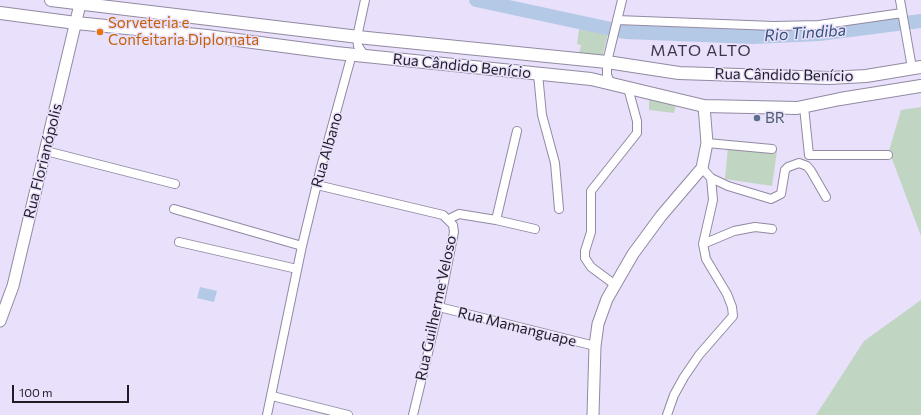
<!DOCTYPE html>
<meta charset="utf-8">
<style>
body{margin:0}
#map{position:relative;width:921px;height:415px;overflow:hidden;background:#e9e0fb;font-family:Commissioner,sans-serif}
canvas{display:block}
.scale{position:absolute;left:12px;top:385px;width:117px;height:18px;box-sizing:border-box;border:2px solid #201c26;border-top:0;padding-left:5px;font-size:12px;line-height:14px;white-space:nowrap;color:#201c26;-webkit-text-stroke:3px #e9e0fb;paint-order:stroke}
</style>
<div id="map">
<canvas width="921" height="415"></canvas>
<div class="scale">100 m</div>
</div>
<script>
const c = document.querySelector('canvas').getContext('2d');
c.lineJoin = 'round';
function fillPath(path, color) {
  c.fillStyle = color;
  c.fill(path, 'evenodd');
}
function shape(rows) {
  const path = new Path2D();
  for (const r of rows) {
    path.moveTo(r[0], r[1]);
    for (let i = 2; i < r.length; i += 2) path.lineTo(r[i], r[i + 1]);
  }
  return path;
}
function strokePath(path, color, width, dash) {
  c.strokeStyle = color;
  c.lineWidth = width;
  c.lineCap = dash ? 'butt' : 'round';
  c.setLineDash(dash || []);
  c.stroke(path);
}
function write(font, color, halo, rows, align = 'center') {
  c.font = font + ' Commissioner,sans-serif';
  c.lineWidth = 3;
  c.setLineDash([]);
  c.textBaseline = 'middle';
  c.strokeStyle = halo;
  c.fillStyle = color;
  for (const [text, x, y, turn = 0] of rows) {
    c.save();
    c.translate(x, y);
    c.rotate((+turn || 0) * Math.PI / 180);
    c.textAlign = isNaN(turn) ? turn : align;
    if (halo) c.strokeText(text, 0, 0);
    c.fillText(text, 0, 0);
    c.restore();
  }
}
fillPath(shape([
 [579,29,608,34,602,58,579,54,581,45,577,44],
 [649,99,676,105,674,113,649,110],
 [921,107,921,236,889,151,901,110],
 [728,147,777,151,772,186,725,179],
 [921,300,921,415,816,415,864,341]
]), '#c0d6c3');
fillPath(shape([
 [200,287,217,291,214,302,197,298]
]), '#b4c9e6');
strokePath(shape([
 [476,0,625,32,753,37,819,34,921,21]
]), '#b4c9e6', 14);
const street = shape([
 [365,0,357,37,358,46,365,56],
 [900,0,912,68],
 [617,20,774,26,819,25,902,13],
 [538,74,542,115,555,163,559,209],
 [611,84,607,75,607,62,622,0],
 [804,107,809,155,888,155],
 [707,143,772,149],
 [46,151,175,184],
 [711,178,728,186,771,199,781,194,785,170,788,167,799,163,807,166,811,171,826,197],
 [317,185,443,215,453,225,454,232,439,307,413,415],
 [174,209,302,246],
 [449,219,459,214,496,220,535,229],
 [496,220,517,131],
 [179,242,297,269],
 [703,244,734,231,755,227,772,229],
 [614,284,591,267,585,258,585,251,591,232,591,191,637,133,637,121,628,88],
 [439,307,595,346],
 [272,396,348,415],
 [267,415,302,246,321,167,352,54],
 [667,415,674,395,684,377,699,355,733,316,732,307,727,294,706,259,703,244,713,200,711,178,702,168]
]);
const secondary = shape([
 [0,321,13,286,81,0],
 [593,415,595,346,598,324,607,299,633,254,661,216,702,168,707,143,704,106]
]);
const primary = shape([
 [51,0,367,38,607,62,679,73,829,78,866,76,921,67],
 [0,13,76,23,207,36,336,53,591,79,704,106,797,108,840,99,921,86]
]);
strokePath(street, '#9289a2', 10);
strokePath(secondary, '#9289a2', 13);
strokePath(primary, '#9289a2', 14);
strokePath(street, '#fff', 8);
strokePath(secondary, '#fff', 11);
strokePath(primary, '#fff', 12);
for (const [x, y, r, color] of [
 [100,32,4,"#e8710a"],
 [757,118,4,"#5c6f8a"]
]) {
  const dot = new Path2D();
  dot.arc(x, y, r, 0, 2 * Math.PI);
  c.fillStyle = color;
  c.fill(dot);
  strokePath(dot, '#e9e0fb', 1.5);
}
write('15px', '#c56008', '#e9e0fb', [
 ["Sorveteria e",108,23],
 ["Confeitaria Diplomata",108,40]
], 'left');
write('15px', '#201c26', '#e9e0fb', [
 ["Rua Cândido Benício",462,66,6],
 ["Rua Cândido Benício",784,75,1],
 ["Rua Albano",327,150,-74],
 ["Rua Florianópolis",43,161,-76],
 ["Rua Guilherme Veloso",436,308,-78],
 ["Rua Mamanguape",517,327,14]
]);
write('15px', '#4e5e75', '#e9e0fb', [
 ["BR",765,118]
], 'left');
write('italic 16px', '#325078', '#e9e0fb', [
 ["Rio Tindiba",805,33,-4]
]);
c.letterSpacing = '1px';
write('16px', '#3c3449', '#e9e0fb', [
 ["MATO ALTO",701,51]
]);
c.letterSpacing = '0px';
</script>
